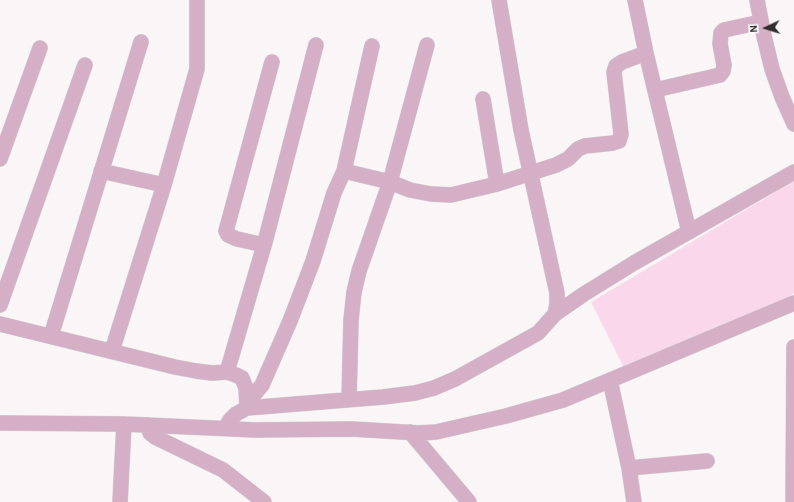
<!DOCTYPE html>
<style>
body{margin:0}
#map{position:relative;width:794px;height:502px;overflow:hidden;background:#faf6f8;font-family:"Alegreya Sans",sans-serif}
canvas{display:block}
.north{position:absolute;left:746px;top:8px;width:40px;height:40px;-webkit-text-stroke:3px #fff;paint-order:stroke;rotate:266deg;font-size:11px;font-weight:700;line-height:16px;text-align:center;color:#2f2d2e}
.north::after{content:'';display:block;margin:auto;width:14px;height:18px;background:#2f2d2e;clip-path:polygon(50% 0,100% 100%,50% 72%,0 100%)}
</style>
<div id="map">
<canvas width="794" height="502"></canvas>
<div class="north">N</div>
</div>
<script>
const c = document.querySelector('canvas').getContext('2d');
c.lineJoin = 'round';
function fillPath(path, color) {
  c.fillStyle = color;
  c.fill(path, 'evenodd');
}
function shape(rows) {
  const path = new Path2D();
  for (const r of rows) {
    path.moveTo(r[0], r[1]);
    for (let i = 2; i < r.length; i += 2) path.lineTo(r[i], r[i + 1]);
  }
  return path;
}
function strokePath(path, color, width, dash) {
  c.strokeStyle = color;
  c.lineWidth = width;
  c.lineCap = dash ? 'butt' : 'round';
  c.setLineDash(dash || []);
  c.stroke(path);
}
fillPath(shape([
 [794,181,794,293,784,300,623,366,591,302]
]), '#fbd7ec');
const minor = shape([
 [635,0,646,53,689,232],
 [757,0,764,36,772,69,782,97,794,124],
 [655,90,720,75,723,71,724,65,720,44,721,33,724,30,761,22],
 [483,99,497,184],
 [0,159,40,48],
 [101,171,164,185],
 [344,171,390,182,410,190,431,194,451,195,497,184,556,165,568,159,578,149,585,146,613,143,619,141,621,134,614,72,616,66,622,62,646,53],
 [264,245,237,239,228,235,226,231,272,62],
 [0,305,85,65],
 [555,314,584,294,634,263,794,172],
 [0,324,175,367,196,371,212,373,227,372,236,375,242,378,246,388,247,407],
 [51,336,141,42],
 [112,351,164,185,197,69,197,0],
 [227,372,265,242,316,45],
 [610,380,629,468,634,502],
 [247,399,253,396,262,385,290,321,313,261,334,193,344,171,372,46],
 [349,399,351,320,354,292,359,271,390,182,427,45],
 [0,423,124,424,255,430,352,429,419,433,436,432,506,416,563,400,794,303],
 [148,425,150,433,155,437,223,470,264,502],
 [225,428,230,420,236,414,247,408,383,397,415,393,434,388,455,379,538,333,555,314,557,304,557,293,521,130,499,0],
 [410,432,469,502],
 [629,468,707,461],
 [120,502,124,424],
 [793,502,794,347]
]);
strokePath(minor, '#d5d2d4', 16);
strokePath(minor, '#d4afc5', 15);
</script>
